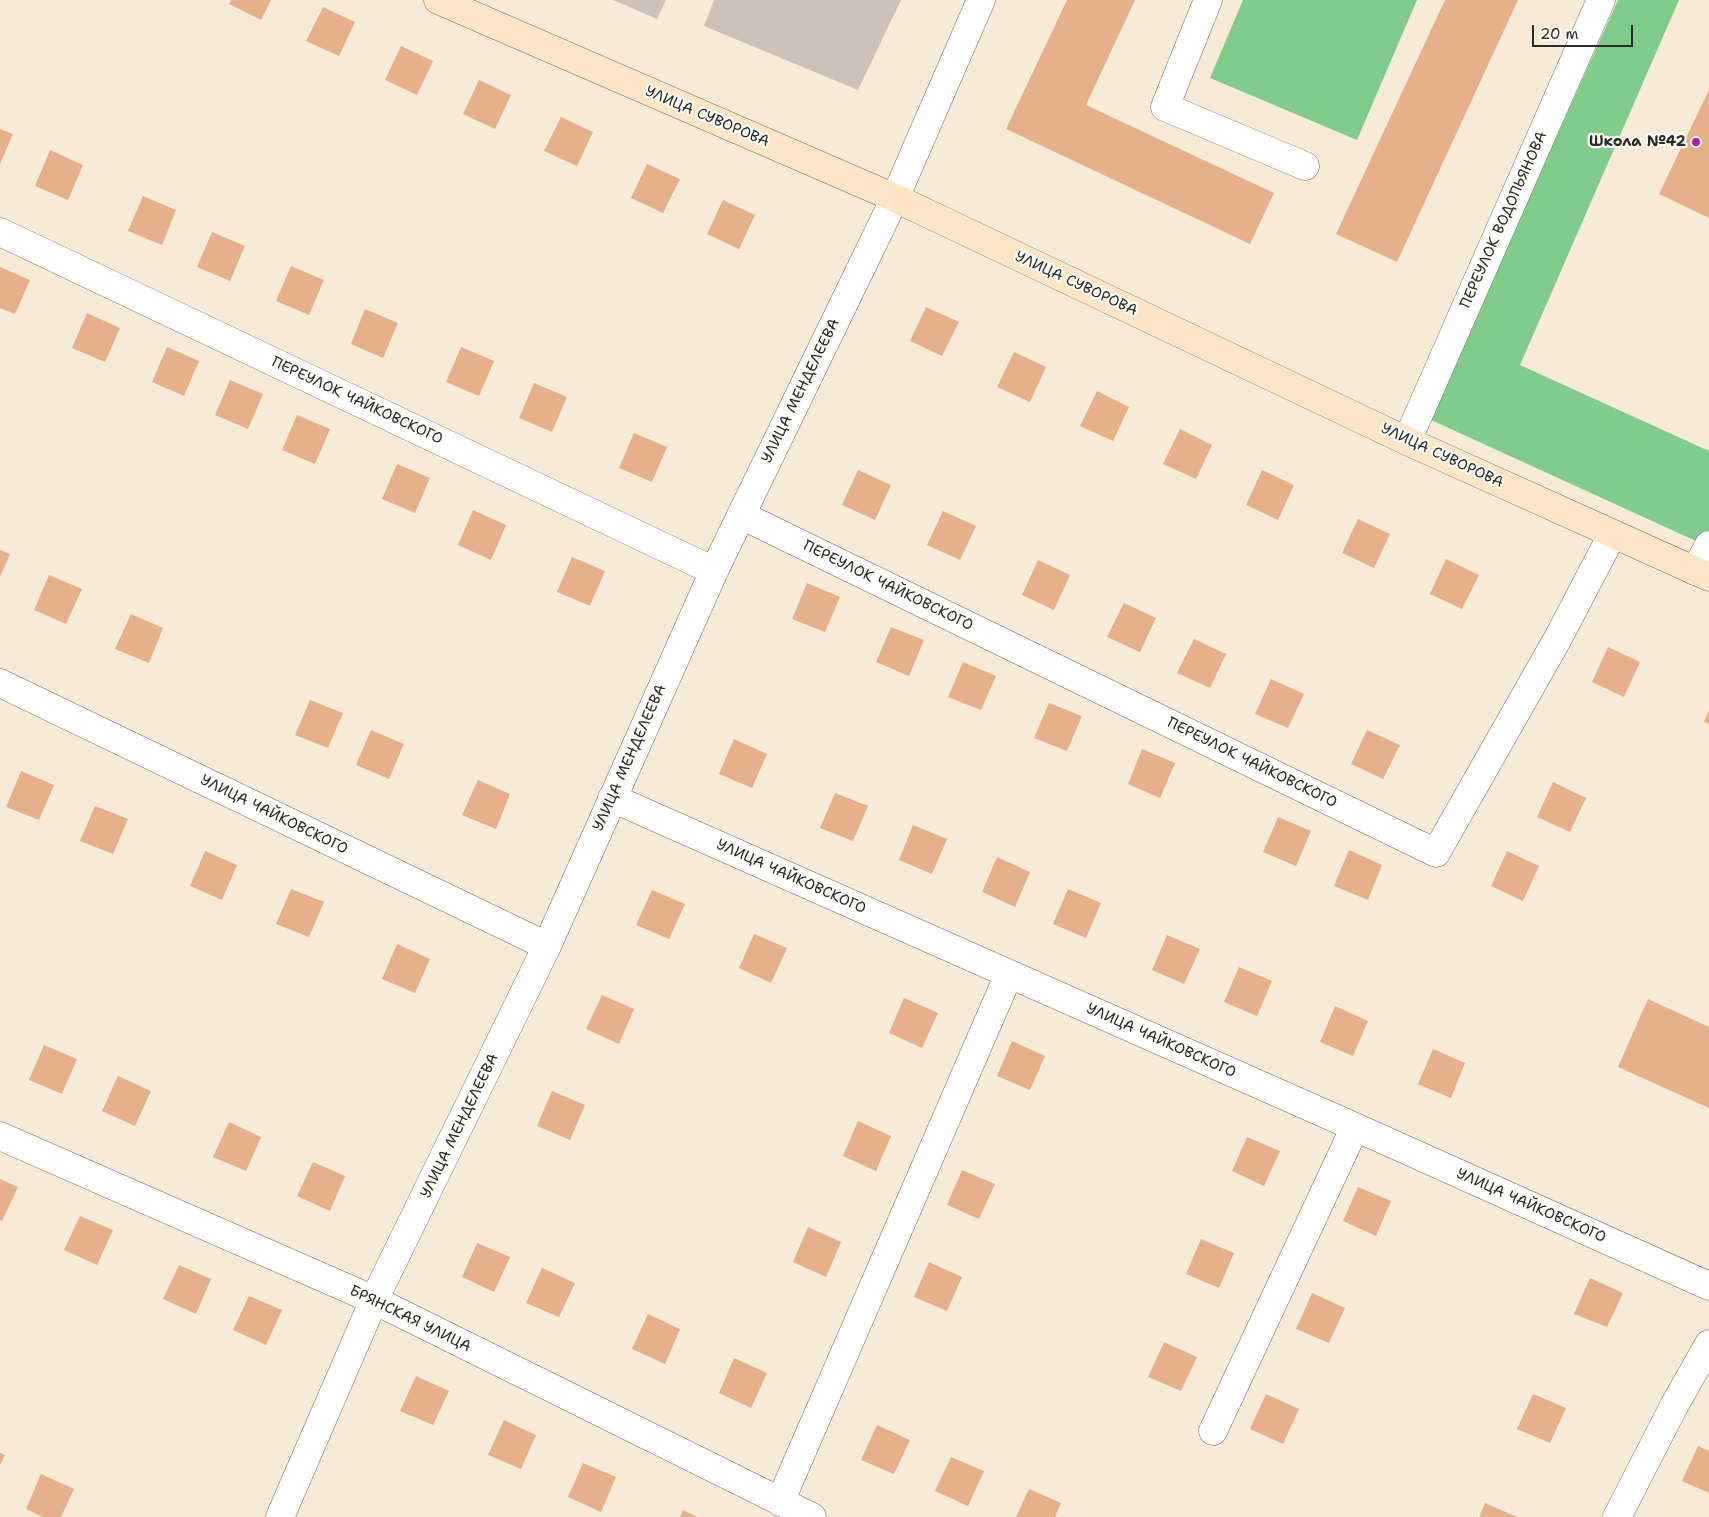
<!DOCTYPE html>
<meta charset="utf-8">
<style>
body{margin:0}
#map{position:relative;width:1709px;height:1517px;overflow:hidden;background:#f7ebd8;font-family:"Shantell Sans",sans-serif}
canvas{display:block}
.scale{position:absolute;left:1532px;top:25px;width:101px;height:22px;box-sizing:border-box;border:2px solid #2b2b2b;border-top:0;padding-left:6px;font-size:15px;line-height:18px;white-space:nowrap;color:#2b2b2b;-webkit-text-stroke:4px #fdfcf7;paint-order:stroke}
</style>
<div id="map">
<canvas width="1709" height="1517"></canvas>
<div class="scale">20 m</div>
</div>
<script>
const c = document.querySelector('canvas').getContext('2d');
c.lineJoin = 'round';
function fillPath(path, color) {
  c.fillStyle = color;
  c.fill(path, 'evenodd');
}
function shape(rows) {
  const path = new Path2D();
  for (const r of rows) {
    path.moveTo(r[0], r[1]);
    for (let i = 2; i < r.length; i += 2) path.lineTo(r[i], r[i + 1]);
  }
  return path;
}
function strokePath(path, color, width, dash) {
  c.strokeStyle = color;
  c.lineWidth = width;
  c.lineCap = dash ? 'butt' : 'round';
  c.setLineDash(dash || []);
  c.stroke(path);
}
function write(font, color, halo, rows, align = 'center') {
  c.font = font + ' "Shantell Sans",sans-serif';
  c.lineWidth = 4.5;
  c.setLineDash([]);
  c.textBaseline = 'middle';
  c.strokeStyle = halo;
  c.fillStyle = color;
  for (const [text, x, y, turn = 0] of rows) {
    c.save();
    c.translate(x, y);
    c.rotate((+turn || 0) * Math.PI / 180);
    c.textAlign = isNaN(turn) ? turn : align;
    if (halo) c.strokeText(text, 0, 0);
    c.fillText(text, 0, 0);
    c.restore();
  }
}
fillPath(shape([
 [613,0,666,0,657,19],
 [714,0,901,0,858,90,704,26]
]), '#ccc2b9');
fillPath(shape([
 [1243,0,1417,0,1357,140,1210,78],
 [1618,0,1679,0,1520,365,1709,451,1709,547,1429,419]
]), '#7fcc8b');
fillPath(shape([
 [231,0,271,0,261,20,229,4],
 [1067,0,1135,0,1086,105,1274,193,1250,244,1006,129],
 [1445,0,1518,0,1397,262,1336,234],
 [323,7,355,22,339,56,306,41],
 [401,46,433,61,417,95,385,80],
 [479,80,511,95,495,129,463,114],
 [1709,90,1709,218,1659,194],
 [561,117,593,132,577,166,544,151],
 [0,129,13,134,0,164],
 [50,150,83,165,68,200,35,186],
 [647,164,680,179,663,213,631,198],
 [143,196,176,210,162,245,128,231],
 [723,200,755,215,739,249,707,234],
 [212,232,245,246,230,281,197,267],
 [291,266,324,280,309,315,276,301],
 [0,267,30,280,15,314,0,308],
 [926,307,959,322,942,356,910,341],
 [365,309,398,323,383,358,351,344],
 [87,313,120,328,105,362,72,348],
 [167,347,199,361,184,396,152,382],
 [461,347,494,361,479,396,446,382],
 [1014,352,1046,367,1030,402,997,387],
 [230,380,263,394,248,429,215,415],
 [534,383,567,397,552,432,519,418],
 [1097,391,1129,407,1113,441,1080,426],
 [297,415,330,429,315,464,282,450],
 [1180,429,1212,445,1196,479,1163,464],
 [634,433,667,447,652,482,619,468],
 [397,464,430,478,415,513,382,499],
 [858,470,891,485,875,520,842,505],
 [1262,470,1294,485,1278,520,1246,505],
 [473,510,506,525,491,560,458,545],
 [943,511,976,526,960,560,927,545],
 [1358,519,1390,534,1374,568,1342,553],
 [0,550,10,554,0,577],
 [572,557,605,571,590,606,557,592],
 [1446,559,1479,575,1462,609,1430,594],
 [1038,560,1070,575,1054,610,1022,595],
 [49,575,82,589,66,624,34,610],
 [807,583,840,597,825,632,792,619],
 [1124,603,1156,618,1140,652,1107,637],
 [131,614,163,628,149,663,115,649],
 [891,627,924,640,909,676,876,662],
 [1194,639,1226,654,1210,688,1177,673],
 [1608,647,1640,662,1624,697,1592,682],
 [963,662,996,676,981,710,948,697],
 [1271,679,1304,694,1288,728,1255,714],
 [310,700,343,713,328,748,295,735],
 [1049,703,1082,716,1067,751,1034,738],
 [1709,710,1709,724,1704,722],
 [371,730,404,744,389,779,356,765],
 [1367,730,1400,745,1383,779,1351,764],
 [734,739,767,754,752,788,719,774],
 [1142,749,1175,763,1160,798,1128,784],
 [21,771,54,785,39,820,6,807],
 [478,780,510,794,496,829,462,815],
 [1553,782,1586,798,1570,832,1537,817],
 [835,793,868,806,853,841,820,828],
 [95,806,128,819,113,854,80,841],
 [1278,817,1311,831,1296,866,1263,852],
 [913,825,947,839,932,874,899,860],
 [1349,850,1382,865,1368,900,1334,886],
 [205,851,237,865,222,900,190,886],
 [1507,851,1539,866,1523,901,1491,886],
 [997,857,1030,872,1015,907,982,892],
 [291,889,324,902,309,937,276,924],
 [1068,889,1101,903,1086,938,1053,924],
 [652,890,685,904,669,939,636,925],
 [754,934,787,948,771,983,739,968],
 [1167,935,1200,949,1184,984,1152,970],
 [397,944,430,959,415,993,382,979],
 [1239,967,1272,981,1257,1016,1224,1002],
 [602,995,634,1009,619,1044,586,1029],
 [904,998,938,1013,922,1048,889,1033],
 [1648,999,1709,1027,1709,1108,1618,1067],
 [1335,1006,1368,1021,1353,1056,1320,1042],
 [1012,1041,1045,1056,1030,1090,997,1076],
 [44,1045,77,1059,62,1094,29,1080],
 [1433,1049,1465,1063,1451,1098,1418,1084],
 [118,1076,151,1091,135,1126,102,1111],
 [552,1091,585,1105,570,1140,537,1126],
 [858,1121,891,1136,876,1171,843,1156],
 [229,1122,261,1137,246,1171,213,1157],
 [1247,1137,1280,1151,1264,1186,1232,1171],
 [313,1162,345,1176,330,1211,297,1196],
 [962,1170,995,1184,979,1219,947,1205],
 [0,1179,18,1187,2,1221,0,1220],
 [1358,1187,1391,1201,1376,1236,1343,1221],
 [80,1216,113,1230,97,1265,64,1250],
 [808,1227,841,1242,826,1277,793,1262],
 [1201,1239,1234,1253,1219,1288,1186,1274],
 [477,1243,510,1257,494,1292,462,1277],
 [929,1262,962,1277,947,1311,914,1297],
 [179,1265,211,1279,196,1314,163,1299],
 [542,1268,575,1283,559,1317,526,1303],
 [1590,1278,1623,1293,1607,1327,1574,1314],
 [1312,1293,1345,1308,1329,1343,1296,1329],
 [249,1296,282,1310,266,1345,233,1330],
 [648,1314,680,1329,665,1364,632,1349],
 [1164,1342,1197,1357,1181,1391,1148,1377],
 [734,1358,767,1373,751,1408,719,1393],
 [416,1376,449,1391,433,1425,400,1411],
 [1266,1394,1299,1409,1283,1444,1250,1429],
 [1533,1394,1566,1408,1550,1443,1517,1429],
 [504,1420,536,1435,521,1469,488,1455],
 [877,1425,910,1440,894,1474,861,1460],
 [1698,1446,1709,1451,1709,1493,1682,1481],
 [0,1453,5,1455,0,1465],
 [951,1457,984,1471,968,1506,935,1491],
 [583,1463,616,1477,601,1512,568,1497],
 [41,1474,74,1489,61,1517,43,1517,26,1509],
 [1029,1489,1061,1503,1055,1517,1016,1517],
 [1485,1503,1517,1517,1479,1517],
 [683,1510,698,1517,680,1517]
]), '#e6b08a');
const street = shape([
 [1208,0,1165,107,1305,166],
 [0,232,714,571],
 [1407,441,1601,0],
 [741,515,1436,853,1557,640,1612,535],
 [1695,571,1709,545],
 [0,683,547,946],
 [612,798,1355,1127,1709,1286],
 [0,1136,374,1300,812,1517],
 [1213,1431,1355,1127],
 [780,1502,1009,974],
 [280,1517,374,1300,547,946,714,571,895,198,981,0],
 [1617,1517,1674,1406,1709,1344]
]);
const secondary = shape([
 [438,0,895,198,1407,441,1709,577]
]);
strokePath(street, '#726e68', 29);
strokePath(secondary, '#726e68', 29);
strokePath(street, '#fff', 28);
strokePath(secondary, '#fde5c5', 28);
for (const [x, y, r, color] of [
 [1696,142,5,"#b5179e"]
]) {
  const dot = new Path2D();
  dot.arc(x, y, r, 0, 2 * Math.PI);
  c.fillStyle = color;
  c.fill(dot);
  strokePath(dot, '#fdfcf7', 2);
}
write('15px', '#2b2b2b', '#fdfcf7', [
 ["УЛИЦА СУВОРОВА",707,117,23],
 ["ПЕРЕУЛОК ВОДОПЬЯНОВА",1504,220,-66],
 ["УЛИЦА СУВОРОВА",1076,284,25],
 ["УЛИЦА МЕНДЕЛЕЕВА",801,391,-64],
 ["ПЕРЕУЛОК ЧАЙКОВСКОГО",357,401,25],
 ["УЛИЦА СУВОРОВА",1442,456,25],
 ["ПЕРЕУЛОК ЧАЙКОВСКОГО",888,586,26],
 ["УЛИЦА МЕНДЕЛЕЕВА",630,758,-66],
 ["ПЕРЕУЛОК ЧАЙКОВСКОГО",1252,763,26],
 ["УЛИЦА ЧАЙКОВСКОГО",274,815,26],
 ["УЛИЦА ЧАЙКОВСКОГО",791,877,24],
 ["УЛИЦА ЧАЙКОВСКОГО",1161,1041,24],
 ["УЛИЦА МЕНДЕЛЕЕВА",460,1126,-64],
 ["УЛИЦА ЧАЙКОВСКОГО",1531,1206,24],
 ["БРЯНСКАЯ УЛИЦА",410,1319,26]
]);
write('bold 15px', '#2b2b2b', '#fdfcf7', [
 ["Школа №42",1686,142]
], 'right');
</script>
